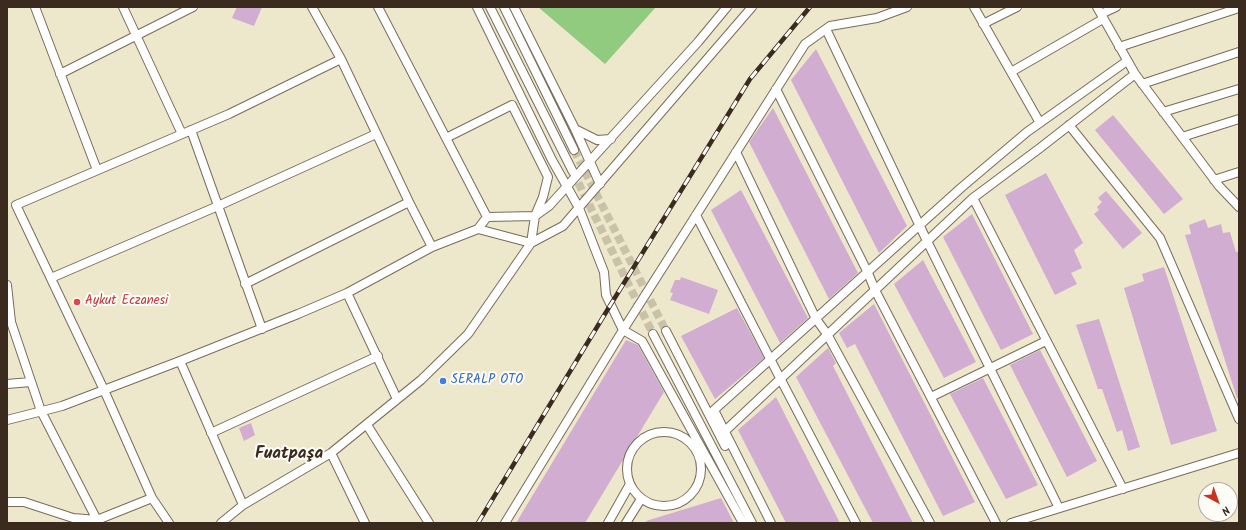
<!DOCTYPE html>
<meta charset="utf-8">
<style>
body{margin:0}
#map{position:relative;width:1246px;height:530px;overflow:hidden;background:#ede7cb;font-family:Kalam,sans-serif}
canvas{display:block}
.frame{position:absolute;inset:0;border:8px solid #3b2a1e;pointer-events:none}
.north{position:absolute;left:1198px;top:482px;width:40px;height:40px;box-sizing:border-box;background:#fdfcf7;border:1px solid #afa8a0;border-radius:50%;rotate:139deg;font-size:11px;font-weight:700;line-height:16px;text-align:center;color:#3b2a1e}
.north::after{content:'';display:block;margin:auto;width:14px;height:18px;background:#c8321e;clip-path:polygon(50% 0,100% 100%,50% 72%,0 100%)}
</style>
<div id="map">
<canvas width="1246" height="530"></canvas>
<div class="frame"></div>
<div class="north">N</div>
</div>
<script>
const c = document.querySelector('canvas').getContext('2d');
c.lineJoin = 'round';
function fillPath(path, color) {
  c.fillStyle = color;
  c.fill(path, 'evenodd');
}
function shape(rows) {
  const path = new Path2D();
  for (const r of rows) {
    if (r.length === 3) {
      path.moveTo(r[0] + r[2], r[1]);
      path.arc(r[0], r[1], r[2], 0, 2 * Math.PI);
      continue;
    }
    path.moveTo(r[0], r[1]);
    for (let i = 2; i < r.length; i += 2) path.lineTo(r[i], r[i + 1]);
  }
  return path;
}
function strokePath(path, color, width, dash) {
  c.strokeStyle = color;
  c.lineWidth = width;
  c.lineCap = dash ? 'butt' : 'round';
  c.setLineDash(dash || []);
  c.stroke(path);
}
function write(font, color, halo, rows, align = 'center') {
  c.font = font + ' Kalam,sans-serif';
  c.lineWidth = 4;
  c.setLineDash([]);
  c.textBaseline = 'middle';
  c.strokeStyle = halo;
  c.fillStyle = color;
  for (const [text, x, y, turn = 0] of rows) {
    c.save();
    c.translate(x, y);
    c.rotate((+turn || 0) * Math.PI / 180);
    c.textAlign = isNaN(turn) ? turn : align;
    if (halo) c.strokeText(text, 0, 0);
    c.fillText(text, 0, 0);
    c.restore();
  }
}
fillPath(shape([
 [538,7,656,7,605,64]
]), '#90cb80');
fillPath(shape([
 [237,7,262,7,254,26,232,18],
 [816,49,907,226,879,253,791,80],
 [773,108,858,273,829,299,749,142],
 [1113,115,1183,199,1164,214,1095,130],
 [1046,173,1083,243,1074,250,1082,268,1071,273,1077,284,1055,295,1005,195],
 [741,190,808,318,780,343,711,210],
 [1106,191,1142,233,1123,249,1094,214,1099,210,1097,207,1102,202,1098,198],
 [972,214,1033,334,1001,350,943,237],
 [1205,219,1208,228,1221,224,1223,233,1230,232,1236,252,1239,252,1239,398,1237,398,1185,235,1191,234,1189,225],
 [923,260,976,362,944,378,894,284],
 [1164,267,1217,431,1171,445,1124,288,1144,281,1142,274],
 [681,277,718,290,709,314,670,300,673,293,670,292,675,280,680,280],
 [874,304,975,502,943,516,855,344,847,348,839,333],
 [737,308,764,358,715,399,681,336],
 [1099,319,1140,447,1128,451,1122,430,1117,432,1102,389,1098,389,1076,325],
 [626,340,638,345,664,392,585,523,516,523],
 [828,348,836,363,833,366,913,523,873,523,796,377],
 [1040,350,1097,461,1067,477,1010,365],
 [983,378,1038,485,1006,499,950,394],
 [776,397,840,523,786,523,738,430],
 [251,423,255,435,244,441,239,428],
 [721,498,734,523,647,523,646,521]
]), '#d1add2');
strokePath(shape([
 [574,150,666,331],
 [573,172,653,334]
]), '#c9c1a8', 8, [8, 4]);
const minor = shape([
 [35,7,97,170],
 [123,7,182,134],
 [312,7,341,59,409,202,432,247],
 [378,7,487,217],
 [477,7,552,160,579,208,604,272,606,295,623,330,642,341,743,523],
 [490,7,573,172],
 [504,7,574,150],
 [514,7,575,129,597,140,611,139],
 [974,7,1040,123],
 [1097,7,1135,74,1219,186,1239,207],
 [1101,14,1116,7],
 [983,24,1017,7],
 [826,29,927,241,1059,508],
 [1119,47,1239,8],
 [1011,72,1103,19],
 [60,74,193,7],
 [1142,84,1239,52],
 [776,89,868,273,875,290,996,523],
 [1163,112,1239,89],
 [1069,125,1160,238,1239,419],
 [575,129,600,184],
 [191,130,262,329],
 [1182,137,1239,119],
 [446,138,512,105,548,177,543,197,535,216,531,243,478,229],
 [736,152,816,319,827,334,930,523],
 [1214,180,1239,172],
 [973,198,1123,489],
 [696,215,780,378,856,523],
 [487,217,535,216,549,206,698,42,727,7],
 [51,278,218,206,376,134],
 [245,284,409,202],
 [7,285,11,322,41,411,97,520],
 [347,293,397,399],
 [666,331,725,446],
 [653,334,752,523],
 [180,361,243,505],
 [7,384,31,382],
 [931,397,1046,341],
 [7,420,62,406,180,361,298,314,347,293,432,247,478,229,487,217],
 [367,425,429,523],
 [724,432,973,198,1040,148,1135,74],
 [664,469,37],
 [211,433,378,356],
 [331,453,365,523],
 [7,502,24,502,73,518,97,520,152,498],
 [169,523,152,498,104,390,16,205,229,114,341,59],
 [221,523,243,505,331,453,421,380,468,334,531,243,563,226,752,7],
 [505,523,623,330,805,44,830,26,877,18,907,7],
 [608,523,630,484],
 [626,523,641,499],
 [771,523,714,410,962,187,1027,132,1127,61],
 [1011,523,1239,453]
]);
strokePath(minor, '#796c5b', 10);
strokePath(minor, '#fff', 8);
const rail = shape([
 [478,523,611,304,750,79,810,7]
]);
strokePath(rail, '#3b2a1e', 4.5);
strokePath(rail, '#fdfcf7', 3, [9]);
for (const [x, y, r, color] of [
 [77,302,4,"#e0444e"],
 [443,381,4,"#3f7fe0"]
]) {
  const dot = new Path2D();
  dot.arc(x, y, r, 0, 2 * Math.PI);
  c.fillStyle = color;
  c.fill(dot);
  strokePath(dot, '#fdfcf7', 1.5);
}
write('13px', '#be3a42', '#fdfcf7', [
 ["Aykut Eczanesi",85,302]
], 'left');
write('13px', '#366cbe', '#fdfcf7', [
 ["SERALP OTO",451,381]
], 'left');
write('bold 17px', '#3b2a1e', '#fdfcf7', [
 ["Fuatpaşa",289,455]
]);
</script>
